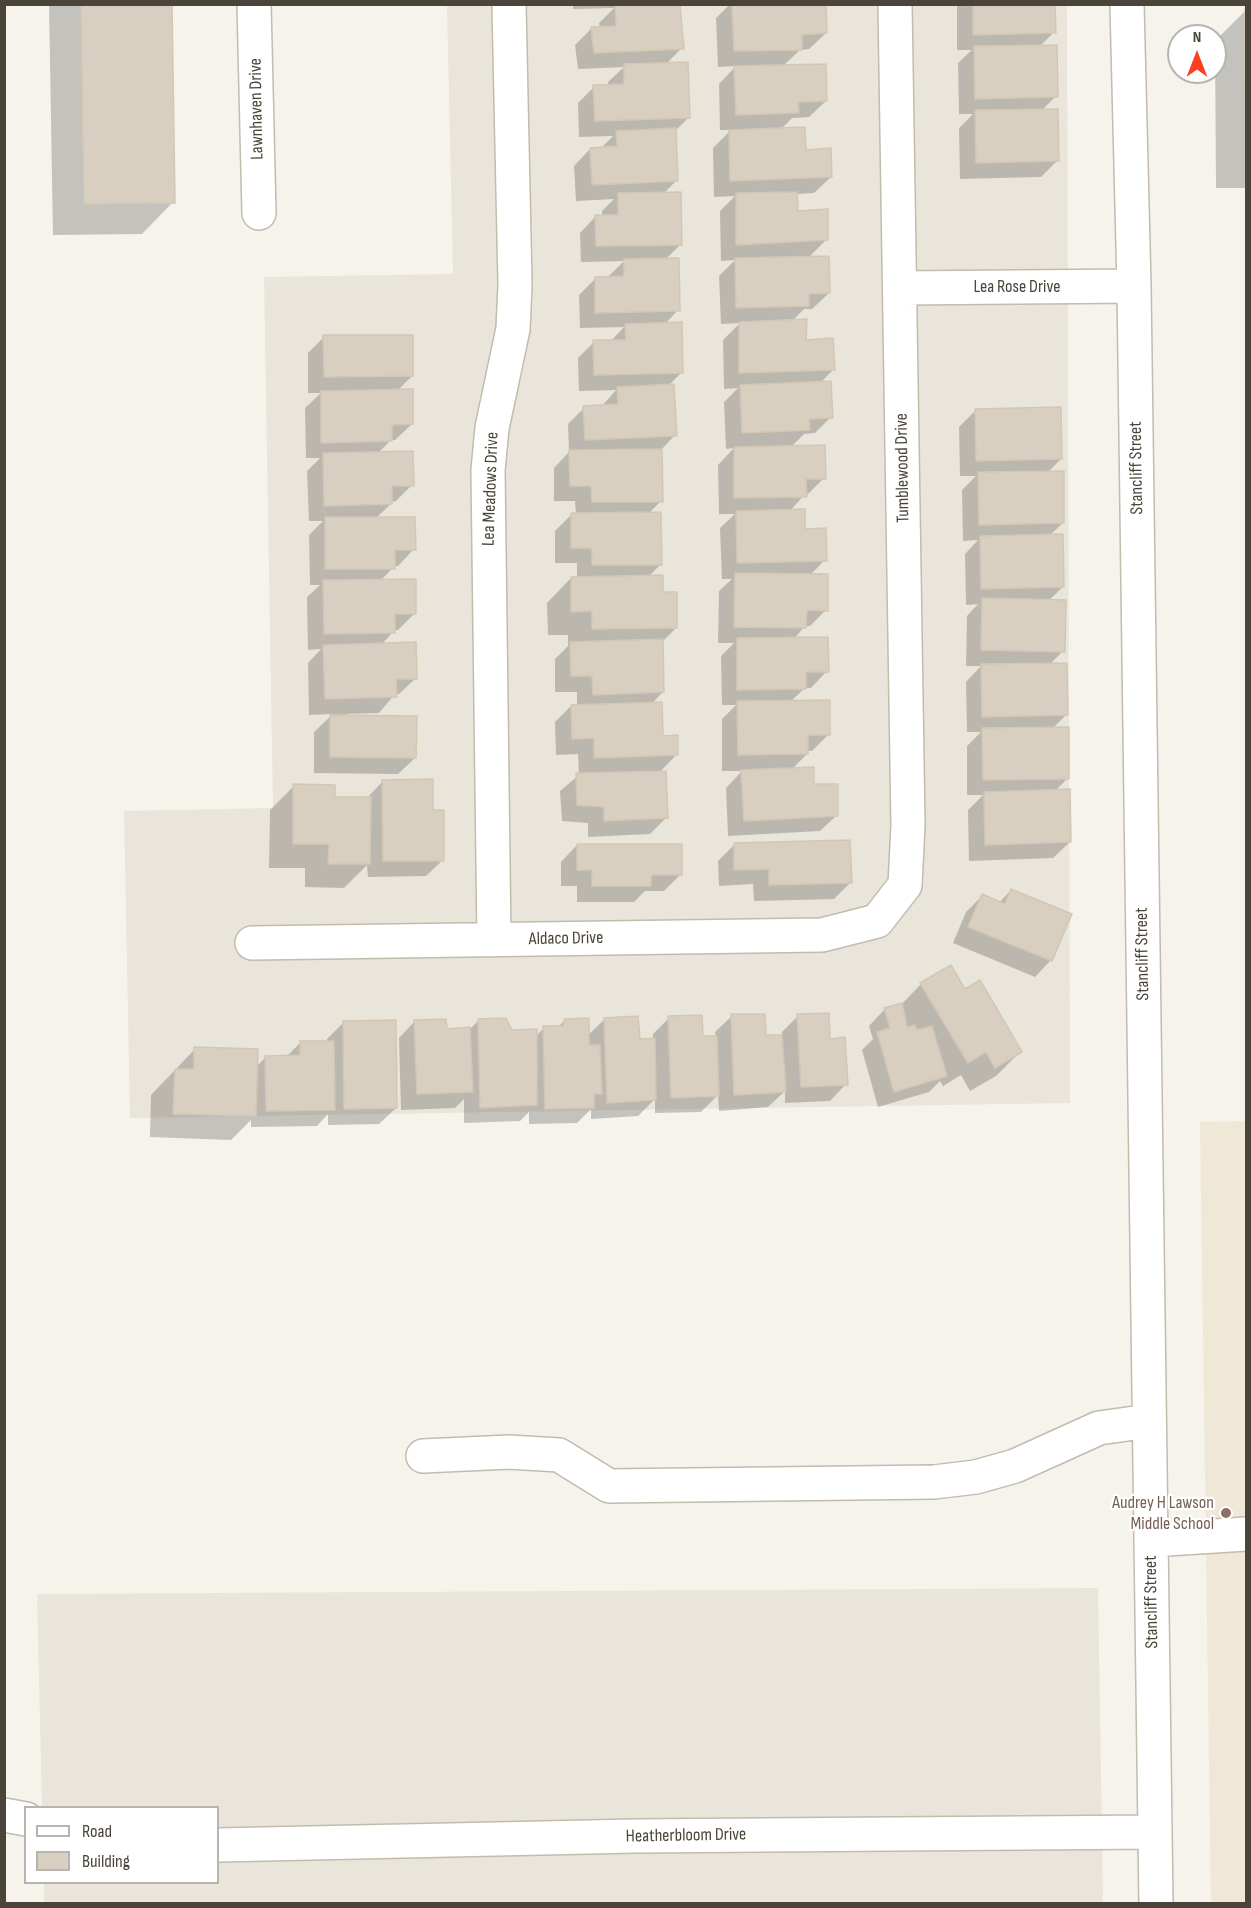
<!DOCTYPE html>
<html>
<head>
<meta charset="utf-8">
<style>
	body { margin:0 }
	#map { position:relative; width:1251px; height:1908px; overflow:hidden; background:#f6f3ec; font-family:"Sofia Sans Condensed",sans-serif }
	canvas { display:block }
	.frame { position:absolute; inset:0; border:6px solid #4b4439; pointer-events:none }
	.legend { position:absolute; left:24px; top:1806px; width:195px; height:78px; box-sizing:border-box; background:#fff; border:2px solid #b7b4b0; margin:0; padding:8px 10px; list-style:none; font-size:18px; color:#4b4439 }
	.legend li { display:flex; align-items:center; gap:12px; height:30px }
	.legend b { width:30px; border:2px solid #b7b4b0 }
	.north { position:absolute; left:1167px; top:24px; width:60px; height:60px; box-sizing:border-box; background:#fff; border:2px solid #b7b4b0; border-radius:50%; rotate:0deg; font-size:16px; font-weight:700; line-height:24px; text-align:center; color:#4b4439 }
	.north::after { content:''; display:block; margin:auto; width:21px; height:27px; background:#fc3f1d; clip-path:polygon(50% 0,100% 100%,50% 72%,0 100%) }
</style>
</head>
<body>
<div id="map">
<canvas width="1251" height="1908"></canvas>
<div class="frame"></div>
<ul class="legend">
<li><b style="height:8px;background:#fff"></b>Road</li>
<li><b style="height:16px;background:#d8cfc1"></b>Building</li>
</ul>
<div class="north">N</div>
</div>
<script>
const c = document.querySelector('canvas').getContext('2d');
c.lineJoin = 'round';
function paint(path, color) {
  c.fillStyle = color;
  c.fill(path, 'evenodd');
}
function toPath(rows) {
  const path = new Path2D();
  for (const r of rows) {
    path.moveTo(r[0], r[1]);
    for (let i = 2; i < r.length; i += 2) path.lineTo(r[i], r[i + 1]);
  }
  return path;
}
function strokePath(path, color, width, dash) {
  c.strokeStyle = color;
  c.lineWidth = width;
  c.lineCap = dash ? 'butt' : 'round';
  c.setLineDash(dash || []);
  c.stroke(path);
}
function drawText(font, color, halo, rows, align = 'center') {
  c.font = font + ' "Sofia Sans Condensed",sans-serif';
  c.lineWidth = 4.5;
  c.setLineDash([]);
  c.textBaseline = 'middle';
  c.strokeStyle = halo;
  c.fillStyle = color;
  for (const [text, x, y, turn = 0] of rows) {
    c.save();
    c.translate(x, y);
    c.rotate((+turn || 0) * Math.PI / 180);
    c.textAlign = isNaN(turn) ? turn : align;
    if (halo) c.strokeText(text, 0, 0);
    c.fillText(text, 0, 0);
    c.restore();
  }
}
paint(toPath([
	[447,5,1067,5,1070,1103,130,1118,124,811,273,808,264,277,453,274],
	[1098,1588,1103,1903,44,1903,44,1883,218,1882,218,1808,42,1807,37,1594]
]), '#eae5da');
paint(toPath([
	[1246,1121,1246,1903,1211,1903,1200,1122]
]), '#efe8d6');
paint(toPath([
	[49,4,170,4,173,202,142,234,53,235],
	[573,4,689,4,679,5,682,48,666,64,689,117,674,132,677,180,663,194,681,244,665,260,678,310,665,324,682,372,668,386,675,435,661,450,661,501,648,514,661,564,648,577,662,594,676,628,661,643,663,692,651,704,662,737,677,754,659,773,667,817,650,834,588,837,588,823,562,821,560,791,579,775,578,754,556,755,555,722,571,706,577,706,577,692,555,692,555,659,568,646,568,635,548,635,547,603,571,578,577,578,577,563,555,563,555,531,571,515,576,515,575,501,554,501,554,468,569,452,568,424,584,408,602,406,616,390,579,391,578,358,594,342,610,342,624,327,580,328,579,295,596,278,608,277,624,261,581,262,580,233,596,216,602,216,602,211,614,199,576,201,574,166,590,149,600,149,613,136,579,137,578,103,594,87,608,86,608,82,624,67,578,69,575,45,591,29,600,28,599,23,614,8,573,9],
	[730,4,825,4,826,33,809,49,800,50,783,66,826,101,809,117,792,118,780,130,831,177,814,193,796,194,797,213,826,240,808,258,829,293,812,309,804,309,792,321,805,341,833,370,820,383,831,417,815,433,804,434,791,447,824,478,808,494,805,494,790,511,825,560,810,575,826,610,810,626,805,626,794,639,827,671,811,688,805,688,790,702,829,734,812,751,807,751,807,754,792,769,813,785,837,815,820,831,728,836,726,788,742,771,722,771,722,719,736,705,722,705,721,656,734,643,718,643,719,591,732,579,722,579,720,528,735,514,719,514,718,465,734,448,726,449,724,402,738,388,724,389,723,340,740,323,721,324,719,276,735,260,721,261,720,211,735,196,714,197,713,148,731,130,720,130,719,84,736,66,718,67,716,18],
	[957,4,1054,4,1054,32,1040,46,1056,96,1042,110,1057,161,1041,177,960,179,959,128,973,114,959,114,958,63,972,50,957,50],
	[1245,11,1246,188,1216,188,1215,41],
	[324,337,412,376,397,391,412,424,395,440,391,440,378,453,412,485,396,501,391,502,391,504,376,518,414,549,398,566,393,566,393,568,381,580,415,613,398,630,393,630,393,632,381,645,416,678,399,694,395,694,379,713,346,714,346,716,415,758,398,774,314,773,314,732,333,714,309,715,308,663,321,649,308,650,307,597,320,585,310,585,309,535,323,521,309,521,307,471,320,458,306,458,305,408,321,393,308,393,308,353],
	[976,410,1061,459,1047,473,1063,523,1049,536,1063,587,1048,601,1063,651,1050,664,1066,715,1052,729,1068,778,1055,791,1070,842,1053,858,969,861,968,810,983,795,967,795,967,746,981,732,967,732,966,682,981,666,966,666,967,616,978,604,966,605,965,554,978,540,963,541,962,490,976,476,960,476,959,427],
	[383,781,432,812,443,860,426,876,368,877,367,865,344,888,305,887,305,868,269,868,270,810,294,786,333,798,367,798],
	[735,844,850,883,834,899,754,901,753,884,719,886,718,861],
	[577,845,681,874,664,891,645,891,634,902,577,902,577,886,561,886,561,862],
	[1011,890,1051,960,1035,977,953,943,966,912,982,896,999,903],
	[921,984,965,991,1020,1052,996,1076,970,1091,961,1075,943,1086,940,1081,929,1092,878,1107,862,1050,873,1039,869,1026,885,1009,901,1005],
	[732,1016,765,1037,782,1036,782,1032,798,1016,829,1040,846,1084,830,1101,785,1103,785,1091,768,1107,719,1111,718,1095,701,1112,655,1113,655,1099,638,1116,591,1119,591,1109,577,1123,529,1124,529,1112,520,1121,464,1123,464,1099,455,1108,401,1110,399,1038,415,1021,445,1030,470,1029,478,1021,511,1031,536,1036,544,1028,557,1028,565,1020,587,1036,605,1019,638,1041,653,1040,653,1034,669,1018,701,1038,716,1037,715,1032],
	[343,1023,396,1108,379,1124,328,1125,328,1114,317,1126,251,1127,251,1120,231,1140,150,1137,151,1095,195,1049,256,1067,266,1057,286,1057,300,1043,327,1042,327,1039]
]), '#0003');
const building = toPath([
	[81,4,172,4,175,203,84,204,81,4],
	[680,4,684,49,594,53,591,27,616,26,615,5,680,4],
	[732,4,826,4,827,33,802,35,802,50,734,51,732,4],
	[973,4,1055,4,1056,33,973,35,973,4],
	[1245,9,1246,9,1246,157,1245,9],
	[1057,45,1058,97,975,99,974,46,1057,45],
	[688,62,690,118,595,121,593,85,624,84,624,64,688,62],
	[826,64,827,101,798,102,799,113,736,115,734,66,826,64],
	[1058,109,1059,161,976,163,975,110,1058,109],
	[805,127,806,150,831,148,832,177,730,181,729,130,805,127],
	[676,128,678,181,592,185,590,148,617,146,616,131,676,128],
	[681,192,682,245,596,246,595,215,618,215,618,193,681,192],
	[797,192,798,211,828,209,828,240,736,245,736,193,797,192],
	[829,256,830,293,809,294,809,306,736,308,735,258,829,256],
	[679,258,680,311,595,313,595,277,624,276,624,259,679,258],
	[807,319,806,340,833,338,835,370,739,373,739,322,807,319],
	[682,322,683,373,594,375,593,340,626,340,625,324,682,322],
	[323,335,413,335,413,376,324,377,323,335],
	[831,381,833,418,809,419,810,430,742,433,740,385,831,381],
	[674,384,677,436,585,440,583,406,618,404,617,387,674,384],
	[413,389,413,424,392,425,392,441,321,443,321,391,413,389],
	[1061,407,1062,459,976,461,975,409,1061,407],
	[825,445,826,479,806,479,807,497,734,498,734,447,825,445],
	[662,449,663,502,592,502,591,486,570,486,569,450,662,449],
	[413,451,414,486,392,486,392,504,324,506,323,453,413,451],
	[1064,471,1064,523,979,525,978,472,1064,471],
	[805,509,805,529,826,528,827,561,737,563,736,511,805,509],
	[661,512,662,565,592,565,592,548,571,548,571,513,661,512],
	[325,517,415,517,416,550,395,550,395,569,325,569,325,517],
	[1063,534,1064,587,981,589,980,536,1063,534],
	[735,573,828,574,828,611,807,610,806,628,734,627,735,573],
	[663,575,663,592,677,592,677,628,592,629,592,611,571,612,571,577,663,575],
	[416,579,416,614,395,614,395,633,324,634,323,580,416,579],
	[982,598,1066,600,1065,652,981,650,982,598],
	[828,637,829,672,806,672,806,689,737,690,737,638,828,637],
	[663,639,664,692,593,695,592,676,571,676,570,642,663,639],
	[416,642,417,679,396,679,397,697,325,699,323,645,416,642],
	[1067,663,1068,715,982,717,981,664,1067,663],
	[830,700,830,735,808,735,808,754,738,755,737,701,830,700],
	[662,702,663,736,678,735,678,755,594,758,594,738,572,739,571,705,662,702],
	[330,715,417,716,416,758,330,757,330,715],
	[1069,727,1069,779,983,780,982,728,1069,727],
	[814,767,814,784,838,784,838,816,744,821,741,770,814,767],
	[666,771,668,818,604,821,604,807,577,805,576,773,666,771],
	[433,779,433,810,444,810,444,861,383,861,382,780,433,779],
	[293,784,335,785,335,797,371,797,370,864,328,864,329,844,293,844,293,784],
	[1070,789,1071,842,985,845,984,792,1070,789],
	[850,840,852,883,769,885,769,869,734,870,734,843,850,840],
	[577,844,682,844,682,875,651,875,651,886,592,886,592,870,577,870,577,844],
	[1011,889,1072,914,1052,961,968,927,982,894,1005,904,1011,889],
	[951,965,965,989,980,980,1022,1052,995,1068,986,1052,968,1063,920,983,951,965],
	[902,1003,907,1027,915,1025,917,1030,932,1026,947,1076,894,1092,877,1032,890,1028,884,1008,902,1003],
	[829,1013,830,1039,845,1037,848,1085,801,1087,797,1014,829,1013],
	[731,1014,765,1014,766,1035,782,1035,786,1092,734,1095,731,1014],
	[702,1015,703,1036,717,1036,719,1096,671,1098,668,1016,702,1015],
	[638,1016,640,1039,655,1038,656,1100,607,1103,604,1018,638,1016],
	[506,1018,512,1030,537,1029,537,1105,480,1108,478,1019,506,1018],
	[589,1018,589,1045,600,1045,602,1094,594,1094,594,1108,545,1109,543,1026,564,1026,564,1019,589,1018],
	[446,1019,447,1029,470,1027,473,1092,417,1094,414,1020,446,1019],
	[396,1020,397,1108,344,1109,343,1021,396,1020],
	[300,1041,334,1041,335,1110,266,1111,265,1056,300,1055,300,1041],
	[194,1047,258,1049,256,1116,173,1114,175,1069,194,1069,194,1047]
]);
paint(building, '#d8cfc1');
strokePath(building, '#d3c7b4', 1.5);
const minor = toPath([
	[254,4,259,213],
	[1127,4,1134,286,1156,1904],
	[900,288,1134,286],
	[494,940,488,470,492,428,513,329,515,285,509,4],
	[252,943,822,935,877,921,905,885,908,825,895,4],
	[423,1456,509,1452,559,1455,609,1486,934,1482,976,1477,1015,1466,1099,1428,1149,1421],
	[1151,1540,1246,1534],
	[4,1815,26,1819],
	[218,1845,635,1836,1154,1832]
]);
strokePath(minor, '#c2bbae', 36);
strokePath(minor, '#fff', 33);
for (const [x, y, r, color] of [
	[1226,1513,6,"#8d6e63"]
]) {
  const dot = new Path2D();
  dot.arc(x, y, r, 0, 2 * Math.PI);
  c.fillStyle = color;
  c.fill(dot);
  strokePath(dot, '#fff', 2);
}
drawText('18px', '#4b4439', '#fff', [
	["Lawnhaven Drive",257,109,-91],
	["Lea Rose Drive",1017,287],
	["Tumblewood Drive",903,468,-91],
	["Stancliff Street",1137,468,-91],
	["Lea Meadows Drive",491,489,-88],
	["Aldaco Drive",566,939,-1],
	["Stancliff Street",1143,954,-91],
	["Stancliff Street",1152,1602,-91],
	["Heatherbloom Drive",686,1836,-1]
]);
drawText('18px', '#785e54', '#fff', [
	["Audrey H Lawson",1214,1503],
	["Middle School",1214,1524]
], 'right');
</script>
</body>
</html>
